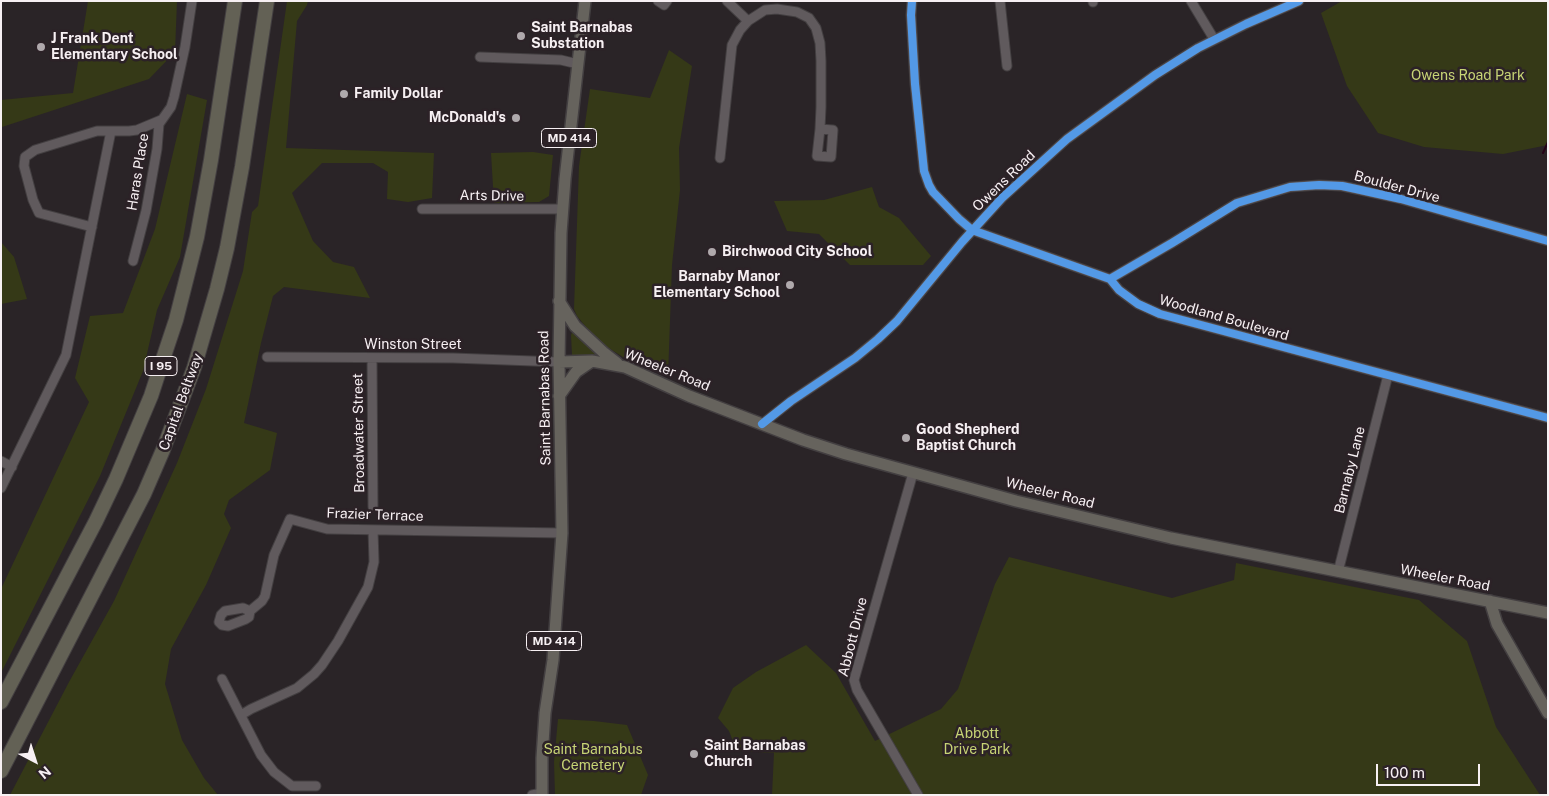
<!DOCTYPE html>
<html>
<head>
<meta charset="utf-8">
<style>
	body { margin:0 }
	#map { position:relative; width:1549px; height:796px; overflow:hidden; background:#2a2427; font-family:"Public Sans",sans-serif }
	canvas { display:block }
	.frame { position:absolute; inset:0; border:2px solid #f7f0f3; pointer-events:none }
	.north { position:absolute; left:10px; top:736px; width:50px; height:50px; -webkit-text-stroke:4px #2c2227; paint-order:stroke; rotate:140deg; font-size:14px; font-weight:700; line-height:20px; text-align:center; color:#f7f0f3 }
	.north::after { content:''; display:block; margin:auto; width:18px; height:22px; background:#f7f0f3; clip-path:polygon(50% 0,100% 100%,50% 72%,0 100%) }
	.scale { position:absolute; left:1376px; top:764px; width:104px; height:22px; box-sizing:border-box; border:2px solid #f7f0f3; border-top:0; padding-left:6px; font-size:15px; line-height:18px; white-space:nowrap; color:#f7f0f3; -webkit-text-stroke:4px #2c2227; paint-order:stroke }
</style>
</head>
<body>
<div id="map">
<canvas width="1549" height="796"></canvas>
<div class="frame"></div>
<div class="north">N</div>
<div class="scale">100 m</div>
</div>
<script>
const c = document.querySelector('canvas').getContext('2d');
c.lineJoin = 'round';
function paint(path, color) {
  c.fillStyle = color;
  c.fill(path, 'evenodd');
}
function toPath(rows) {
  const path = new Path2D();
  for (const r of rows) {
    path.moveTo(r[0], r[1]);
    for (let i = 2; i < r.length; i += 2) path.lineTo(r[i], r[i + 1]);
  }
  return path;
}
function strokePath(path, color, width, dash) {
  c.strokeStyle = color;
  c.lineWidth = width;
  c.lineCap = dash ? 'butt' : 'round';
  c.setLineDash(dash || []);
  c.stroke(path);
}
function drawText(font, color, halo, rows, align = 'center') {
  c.font = font + ' "Public Sans",sans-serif';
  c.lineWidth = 5;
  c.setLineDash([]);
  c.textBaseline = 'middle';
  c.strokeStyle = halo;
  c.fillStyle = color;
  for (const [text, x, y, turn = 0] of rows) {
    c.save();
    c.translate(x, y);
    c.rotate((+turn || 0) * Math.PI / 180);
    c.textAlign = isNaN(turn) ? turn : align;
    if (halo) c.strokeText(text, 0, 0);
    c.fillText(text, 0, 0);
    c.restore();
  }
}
paint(toPath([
	[88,1,177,1,175,52,149,79,2,127,1,130,1,100,73,93],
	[287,1,308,1,307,5,297,21,286,148,434,153,432,198,408,202,387,199,388,172,373,163,322,163,292,193,313,241,333,262,354,267,370,298,284,287,273,296,261,343,244,423,277,433,270,470,229,500,224,514,231,528,206,585,171,649,165,684,182,740,204,778,218,795,10,795,69,682,114,601,177,463,206,389,243,271,252,212,258,206],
	[1342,1,1548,1,1548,145,1503,154,1424,147,1378,133,1347,86,1321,13],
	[669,50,692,66,679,148,680,190,672,265,668,377,623,357,607,347,595,338,577,316,574,309,579,166,590,89,650,98],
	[187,94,207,100,180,257,157,310,143,371,100,476,1,673,1,589,89,402,75,378,90,316,123,313,155,229],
	[533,152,553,155,549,196,539,202,494,203,491,153],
	[872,187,879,207,899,218,931,256,923,265,850,265,819,234,787,231,774,201,824,200],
	[1,242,14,257,27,299,1,304],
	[573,330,602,357,572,355,571,335],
	[1009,557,1172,598,1234,580,1236,563,1419,600,1467,641,1496,727,1540,795,772,795,774,753,739,751,734,744,729,731,718,718,733,688,756,672,806,645,836,673,875,741,941,709,958,689,995,584],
	[558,719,594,721,627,725,648,775,641,795,555,795,554,762]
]), '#353917');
strokePath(toPath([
	[1543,153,1548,142]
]), '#250418', 2);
const minor = toPath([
	[658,1,664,5,667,1],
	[727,1,748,21],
	[912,1,911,15,915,84,924,171,929,185,933,192,959,219,972,230,1110,279,1119,290,1138,304,1160,314,1548,418],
	[1000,1,1007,66],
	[1093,1,1093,2],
	[1191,1,1214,39],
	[480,57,561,60,578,64],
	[720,158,732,45,740,30,748,21,765,10,777,9,797,12,809,18,816,28,820,43,821,61,821,107,820,129,817,156,831,157,833,130,820,129],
	[422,209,562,209],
	[92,227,39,213,33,200,24,166,25,157,35,150,97,131,129,131,137,130,161,120],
	[133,261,146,211,157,149,159,124,171,107,174,97,185,47,192,1],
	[1110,279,1172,243,1237,203,1290,187,1319,185,1342,186,1356,189,1401,199,1548,241],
	[267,357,453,358,559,362],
	[372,358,373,507],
	[762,424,791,401,855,358,878,339,897,321,962,242,1002,198,1067,139,1155,75,1198,48,1246,24,1299,1],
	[1,461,12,467],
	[913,473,854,680,857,690,918,795],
	[1,488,66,355,111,131],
	[1338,572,1388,375],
	[243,608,250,611,249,617,246,619,228,626,222,625,219,622,221,615,225,611,243,608],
	[250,611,262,601,265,596,274,555,290,519,327,529,562,533],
	[222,679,261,755,274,772,292,786,316,786],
	[241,715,251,709,297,688,314,674,322,665,338,641,368,587,374,562,373,530],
	[532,795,542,793]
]);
const major = toPath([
	[559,301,575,326,603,352,617,363],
	[559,362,592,361,625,367,689,396,803,440,846,454,1016,501,1171,538,1548,613],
	[559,396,576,372,592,361],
	[1490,601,1497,624,1548,713],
	[542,795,542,758,545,713,553,660,562,533,559,362,561,233,565,179,585,1]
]);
const highway = toPath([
	[1,702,96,521,116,479,151,396,165,353,176,320,197,237,211,160,235,1],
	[1,771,144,494,163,450,194,368,217,289,227,248,242,167,267,1]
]);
strokePath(minor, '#433f41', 11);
strokePath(major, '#433f41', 14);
strokePath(highway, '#433f41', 16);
strokePath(minor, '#605a5d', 9);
strokePath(major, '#66635d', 11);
strokePath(highway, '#636155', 14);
strokePath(toPath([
	[912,1,911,15,915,84,924,171,929,185,933,192,959,219,972,230,1110,279,1119,290,1138,304,1160,314,1548,418],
	[1110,279,1172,243,1237,203,1290,187,1319,185,1342,186,1356,189,1401,199,1548,241],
	[762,424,791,401,855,358,878,339,897,321,962,242,1002,198,1067,139,1155,75,1198,48,1246,24,1299,1]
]), '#5399e6', 8);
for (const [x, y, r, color] of [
	[521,36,5,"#afa9ac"],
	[41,47,5,"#afa9ac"],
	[344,94,5,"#afa9ac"],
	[516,118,5,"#afa9ac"],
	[712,252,5,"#afa9ac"],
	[790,285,5,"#afa9ac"],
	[906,438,5,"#afa9ac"],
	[694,754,5,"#afa9ac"]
]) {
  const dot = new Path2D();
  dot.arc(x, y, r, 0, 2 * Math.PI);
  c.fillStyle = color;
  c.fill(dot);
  strokePath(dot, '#2c2227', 2);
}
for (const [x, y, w] of [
	[569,138,55],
	[161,366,32],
	[554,641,55]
]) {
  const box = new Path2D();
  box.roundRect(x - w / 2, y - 9.5, w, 19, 4);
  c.fillStyle = '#2c2227';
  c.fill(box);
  strokePath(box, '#f7f0f3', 1);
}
drawText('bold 12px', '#f7f0f3', null, [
	["MD 414",569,138],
	["I 95",161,366],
	["MD 414",554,641]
]);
drawText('bold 14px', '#f7f0f3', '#2c2227', [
	["Saint Barnabas",531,28],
	["Substation",531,44],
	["J Frank Dent",51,39],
	["Elementary School",51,55],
	["Family Dollar",354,94],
	["McDonald's",506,118,"right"],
	["Birchwood City School",722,252],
	["Barnaby Manor",780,277,"right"],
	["Elementary School",780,293,"right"],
	["Good Shepherd",916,430],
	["Baptist Church",916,446],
	["Saint Barnabas",704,746],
	["Church",704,762]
], 'left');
drawText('14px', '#c7d475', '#2c2227', [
	["Owens Road Park",1468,76],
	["Abbott",977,734],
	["Drive Park",977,750],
	["Saint Barnabus",593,750],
	["Cemetery",593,766]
]);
drawText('14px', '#f7f0f3', '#2c2227', [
	["Haras Place",138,172,-81],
	["Owens Road",1004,181,-44],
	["Boulder Drive",1397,187,15],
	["Arts Drive",492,196,1],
	["Woodland Boulevard",1224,318,16],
	["Winston Street",413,345],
	["Wheeler Road",667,370,22],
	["Saint Barnabas Road",545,398,-91],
	["Capital Beltway",181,402,-70],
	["Broadwater Street",359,433,-91],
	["Barnaby Lane",1350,470,-76],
	["Wheeler Road",1050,493,14],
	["Frazier Terrace",375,515,2],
	["Wheeler Road",1445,578,11],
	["Abbott Drive",853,637,-76]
]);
</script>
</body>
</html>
